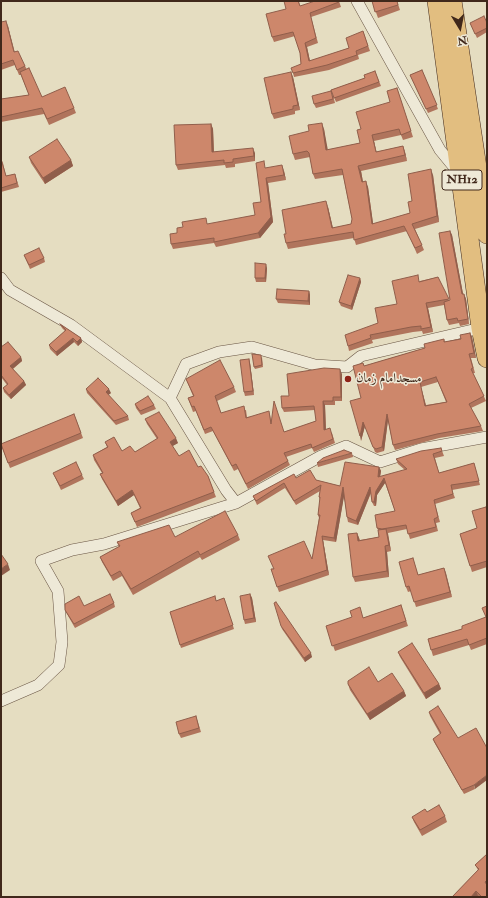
<!DOCTYPE html>
<html>
<head>
<meta charset="utf-8">
<style>
	body { margin:0 }
	#map { position:relative; width:488px; height:898px; overflow:hidden; background:#e5ddc1; font-family:"IM FELL Double Pica",serif }
	canvas { display:block }
	.frame { position:absolute; inset:0; border:2px solid #40281b; pointer-events:none }
	.north { position:absolute; left:440px; top:8px; width:40px; height:40px; -webkit-text-stroke:3px #eee9d7; paint-order:stroke; rotate:170deg; font-size:11px; font-weight:700; line-height:16px; text-align:center; color:#40281b }
	.north::after { content:''; display:block; margin:auto; width:14px; height:18px; background:#40281b; clip-path:polygon(50% 0,100% 100%,50% 72%,0 100%) }
</style>
</head>
<body>
<div id="map">
<canvas width="488" height="898"></canvas>
<div class="frame"></div>
<div class="north">N</div>
</div>
<script>
const c = document.querySelector('canvas').getContext('2d');
c.lineJoin = 'round';
function toPath(rows) {
  const path = new Path2D();
  for (const r of rows) {
    path.moveTo(r[0], r[1]);
    for (let i = 2; i < r.length; i += 2) path.lineTo(r[i], r[i + 1]);
  }
  return path;
}
function strokePath(path, color, width, dash) {
  c.strokeStyle = color;
  c.lineWidth = width;
  c.lineCap = dash ? 'butt' : 'round';
  c.setLineDash(dash || []);
  c.stroke(path);
}
function paint(path, color) {
  c.fillStyle = color;
  c.fill(path, 'evenodd');
}
function drawText(font, color, halo, rows, align = 'center') {
  c.font = font + ' "IM FELL Double Pica",Amiri,serif';
  c.lineWidth = 3;
  c.setLineDash([]);
  c.textBaseline = 'middle';
  c.strokeStyle = halo;
  c.fillStyle = color;
  for (const [text, x, y, turn = 0] of rows) {
    c.save();
    c.translate(x, y);
    c.rotate((+turn || 0) * Math.PI / 180);
    c.textAlign = isNaN(turn) ? turn : align;
    if (halo) c.strokeText(text, 0, 0);
    c.fillText(text, 0, 0);
    c.restore();
  }
}
const minor = toPath([
	[357,1,440,150,458,172],
	[1,278,10,290,71,325,170,398,226,490,236,503],
	[170,398,186,364,219,352,252,347,315,365,347,367,361,356,481,328],
	[1,701,38,685,59,665,62,642,58,591,41,561,72,550,104,544,236,503,321,456,346,446,380,462,421,449,487,437]
]);
const trunk = toPath([
	[437,1,481,328,487,358],
	[452,1,487,234]
]);
strokePath(minor, '#695544', 12);
strokePath(trunk, '#40281b', 20);
strokePath(minor, '#eee9d7', 11);
strokePath(trunk, '#e2be80', 19);
paint(toPath([
	[299,1,300,6,339,1,341,7,311,17,318,43,307,47,310,61,349,48,363,31,370,51,358,55,359,59,329,70,294,77,293,73,301,64,300,53,295,36,274,42,272,37,286,9],
	[372,1,397,1,400,10,378,18],
	[1,22,8,26,14,52,25,66,42,97,74,108,76,113,49,125,44,114,1,122,1,99,29,95,21,75,19,75,15,65,1,70],
	[470,23,487,23,487,32,477,38],
	[422,70,438,109,428,113,410,75],
	[375,71,381,86,336,102,331,90,365,78],
	[293,77,300,110,295,111,295,114,274,119,272,114],
	[397,88,413,137,403,140,401,135,374,141,376,152,403,146,405,152,407,161,361,171,363,182,368,187,373,224,410,213,412,201,433,175,439,222,415,229,424,250,417,254,407,231,356,245,354,238,288,249,286,243,286,234,328,207,333,228,351,224,352,219,343,175,315,179,313,174,310,157,295,160,293,154,309,131,324,129,327,150,360,143,361,129,390,102],
	[333,95,335,103,316,108,314,104],
	[211,124,213,129,214,152,255,153,255,161,235,164,235,167,226,168,225,165,178,170,176,165],
	[29,157,71,160,73,166,45,184,31,163],
	[1,159,3,163,6,176,15,174,19,187,1,192],
	[266,168,284,171,286,180,268,183,273,222,260,238,216,247,214,243,173,249,171,244,177,233,255,215,261,202],
	[450,231,452,235,463,294,464,294,466,299,469,324,460,326,459,323,449,325,447,320,444,305,428,308,433,332,423,334,422,331,413,332,372,340,373,343,349,351,348,346,378,323,420,281,438,277,449,301,450,300],
	[24,255,44,258,45,262,30,269],
	[267,268,266,282,256,282,255,278],
	[360,278,361,282,352,310,341,306,339,302],
	[309,291,310,295,310,305,278,303,276,299],
	[60,324,81,338,82,342,78,346,74,342,57,356,50,349,49,345,65,331,62,328],
	[470,333,472,337,476,358,471,358,475,373,473,373,486,401,471,408,481,426,483,431,439,438,395,450,393,445,388,421,384,451,377,453,375,452,365,426,361,441,364,366,425,348,444,339,445,342,461,339],
	[438,382,446,402,426,405,421,387],
	[1,347,21,357,22,361,13,369,24,381,26,385,11,399,4,392,3,388,7,385,1,377],
	[262,357,263,367,255,369,254,367],
	[249,359,250,363,254,395,245,396,244,392],
	[342,374,342,401,335,401,335,405,325,405,326,430,332,433,335,443,314,452,312,448,286,457,290,465,248,489,238,469,234,471,213,431,205,434,196,411,193,412,188,398,193,396,186,379,234,387,236,392,217,401,221,413,246,410,247,417,270,415,271,420,284,432,316,421,315,410,284,412,282,408,289,396],
	[86,389,111,393,108,395,128,416,129,420,116,425,87,393],
	[135,404,154,405,156,409,141,415,136,408],
	[74,414,83,438,10,468,1,445],
	[145,419,178,443,172,446,179,456,198,467,208,476,216,497,137,527,131,513,140,508,134,495,118,506,102,479,100,474,102,473,94,460,93,455,107,447,105,442,122,451,135,452,157,439,147,424],
	[441,448,444,456,435,458,439,473,474,463,480,485,452,490,455,498,435,504,440,522,436,523,438,531,410,539,407,529,388,533,391,551,387,552,389,577,355,582,353,577,357,533,360,540,379,537,378,530,377,528,395,511,385,483,377,495,376,506,374,506,372,502,371,493,358,525,348,522,347,517,344,495,336,542,323,540,329,575,279,592,271,569,312,559,319,518,318,515,320,500,319,497,320,491,296,505,285,488,257,505,253,496,296,478,316,480,340,486,379,467,381,471,380,477,405,470,398,464,396,459],
	[352,453,353,457,318,467,317,463],
	[53,473,82,475,84,479,61,490],
	[487,510,487,567,472,572,460,534,477,528],
	[238,535,240,540,202,560,200,557,133,595,122,576,113,581,102,562,100,557,119,547,117,542,175,537],
	[413,558,418,575,444,568,452,597,416,607,411,591,408,592,406,587],
	[250,594,252,598,256,622,245,624,244,620],
	[224,598,234,629,181,648,170,612,216,601],
	[114,603,115,607,75,628,67,614,65,610,84,606],
	[401,605,408,626,335,651,326,626,363,618],
	[487,606,487,644,471,650,469,645,433,656,428,639,462,629,486,617],
	[281,626,312,657,305,662,282,629],
	[398,652,439,684,441,689,426,699,400,657],
	[378,682,404,691,406,696,370,720,350,690,348,684],
	[429,712,458,738,475,789,464,794,434,742,433,739,440,734,430,716],
	[196,716,201,732,181,738,179,734],
	[427,812,445,816,447,822,422,836,414,822,412,817],
	[487,854,487,897,479,897,478,896,477,897,452,897,478,870,475,865]
]), '#b0745c');
paint(toPath([
	[6,21,8,26,16,57,14,52],
	[305,43,307,47,311,66,309,61],
	[291,72,293,77,300,110,298,105],
	[322,123,324,129,329,156,326,150],
	[211,124,213,129,214,157,212,152],
	[372,135,374,141,378,158,376,152],
	[403,146,405,152,407,161,405,155],
	[253,148,255,153,255,161,254,156],
	[71,160,73,166,45,184,43,178],
	[282,165,284,171,286,180,284,175],
	[358,166,361,171,364,188,362,182],
	[431,169,433,175,439,222,437,216],
	[266,178,268,183,273,222,260,238,258,233],
	[366,181,368,187,374,230,372,224],
	[326,201,328,207,334,233,332,228],
	[450,231,452,235,464,299,462,294],
	[266,264,267,268,266,282,265,278],
	[360,278,361,282,352,310,351,306],
	[309,291,310,295,310,305,308,301],
	[464,294,466,299,469,324,468,319],
	[426,303,428,308,433,332,431,327],
	[470,333,472,337,476,358,474,353],
	[73,338,74,342,57,356,56,352],
	[81,338,82,342,78,346,77,342],
	[21,357,22,361,11,370,10,366],
	[249,359,250,363,254,395,253,391],
	[340,369,342,374,342,401,341,397],
	[24,381,26,385,11,399,9,395],
	[420,382,421,387,427,410,425,406],
	[109,389,111,393,107,396,106,392],
	[323,401,325,405,326,434,324,430],
	[387,414,388,419,384,451,382,447],
	[363,422,365,426,361,441,360,436],
	[176,438,178,443,171,447,170,442],
	[379,467,381,471,379,482,378,477],
	[384,478,385,483,377,495,376,506,374,502,376,491],
	[343,487,345,491,336,542,334,538],
	[370,487,371,492,358,525,356,521],
	[132,490,134,495,118,506,116,501],
	[386,529,388,535,391,551,389,545],
	[357,533,359,538,360,546,358,541],
	[322,536,323,540,329,575,327,570],
	[385,546,387,552,389,577,387,571],
	[8,564,10,570,1,576,1,569],
	[444,568,446,573,452,597,450,592],
	[250,594,252,598,256,622,254,618],
	[311,653,312,657,305,662,304,658],
	[439,684,441,689,426,699,424,693],
	[404,691,406,696,370,720,367,714],
	[487,775,487,780,475,789,474,785],
	[476,891,478,896,477,897,471,897]
]), '#905e4b');
const building = toPath([
	[284,1,298,1,300,6,315,1,339,1,339,2,310,13,316,38,305,43,309,61,349,48,346,38,363,31,368,46,356,51,357,55,327,65,293,73,291,68,301,64,300,53,293,32,272,37,266,14,286,9,284,1],
	[372,1,397,1,398,5,375,12,372,1],
	[484,16,487,23,487,28,475,34,470,23,484,16],
	[6,21,14,52,18,51,25,66,17,70,13,60,1,64,1,22,6,21],
	[29,68,42,97,65,87,74,108,47,119,42,108,1,117,1,99,29,95,20,72,29,68],
	[422,70,437,105,426,109,410,75,422,70],
	[375,71,379,82,334,98,331,90,365,78,364,75,375,71],
	[291,72,298,105,293,106,293,109,272,114,264,78,291,72],
	[397,88,411,131,401,135,399,129,372,135,376,152,403,146,405,155,358,166,362,182,366,181,372,224,410,213,408,202,412,201,408,174,431,169,437,216,412,224,422,245,415,248,404,226,354,240,353,232,286,243,284,234,286,234,282,210,326,201,332,228,351,224,352,219,342,169,313,174,309,153,307,151,293,154,289,136,309,131,308,125,322,123,326,150,360,143,357,130,361,129,356,112,390,102,387,91,397,88],
	[331,91,333,99,314,104,312,96,331,91],
	[211,124,212,152,253,148,254,156,233,159,233,162,224,163,224,160,176,165,174,125,211,124],
	[57,139,71,160,43,178,29,157,57,139],
	[1,159,6,176,15,174,17,183,1,188,1,159],
	[264,161,265,168,282,165,284,175,266,178,271,217,258,233,214,242,214,238,171,244,170,234,177,233,177,228,183,227,182,222,206,218,207,224,255,215,253,203,261,202,256,163,264,161],
	[450,231,462,294,464,294,468,319,458,321,457,318,447,320,444,302,450,300,439,233,450,231],
	[39,248,44,258,29,265,24,255,39,248],
	[255,263,266,264,265,278,255,278,255,263],
	[348,275,360,278,351,306,339,302,348,275],
	[418,275,419,282,438,277,449,299,426,303,431,327,421,329,421,326,411,327,370,335,371,338,348,346,345,335,378,323,375,308,397,304,392,281,418,275],
	[277,289,309,291,308,301,276,299,277,289],
	[60,324,81,338,77,342,73,338,56,352,49,345,66,330,60,324],
	[470,333,474,353,469,354,473,368,471,369,484,396,469,404,481,426,437,434,393,445,387,414,382,447,376,449,373,447,363,422,360,436,350,401,361,398,353,366,363,363,364,366,425,348,424,344,444,339,444,342,461,339,460,335,470,333],
	[436,377,447,402,425,406,420,382,436,377],
	[8,342,21,357,10,366,24,381,9,395,3,388,8,384,1,375,1,364,2,364,1,363,1,347,8,342],
	[252,354,261,355,262,365,254,367,252,354],
	[249,359,253,391,244,392,240,360,249,359],
	[220,360,234,387,215,396,221,413,244,406,246,418,269,411,271,424,274,401,284,432,316,421,314,406,282,408,281,396,289,396,287,374,324,368,340,369,341,397,333,397,333,401,323,401,324,430,330,428,333,439,312,448,311,444,284,453,288,461,246,484,236,464,232,466,211,427,204,430,194,406,192,407,188,398,194,396,186,379,220,360],
	[98,378,109,389,106,392,128,416,114,421,86,389,98,378],
	[148,396,154,405,140,411,135,404,148,396],
	[159,412,176,438,170,442,179,456,189,450,198,467,201,466,208,476,214,492,135,522,131,513,141,508,132,490,116,501,100,474,103,473,93,455,108,447,105,442,114,437,122,451,130,446,135,452,158,438,145,419,159,412],
	[74,414,81,433,8,463,1,444,74,414],
	[441,448,442,451,433,454,439,473,474,463,479,481,451,485,453,494,434,500,438,517,434,519,436,527,408,534,406,525,382,529,377,528,375,515,395,511,384,478,376,491,374,502,372,502,370,487,356,521,347,517,343,487,334,538,322,536,327,570,277,587,271,569,274,569,268,556,304,541,312,559,320,515,318,515,320,497,319,497,321,485,294,501,284,483,256,501,253,496,294,474,296,478,310,470,316,480,340,486,345,462,379,467,378,477,407,469,396,459,421,451,441,448],
	[344,450,352,453,317,463,323,458,344,450],
	[76,462,82,475,60,486,53,473,76,462],
	[486,507,487,511,487,561,470,566,460,534,477,528,472,511,486,507],
	[225,511,238,535,200,555,198,551,131,589,120,571,111,576,100,557,120,546,117,542,169,525,175,537,225,511],
	[386,529,389,545,385,546,387,571,353,577,348,534,357,533,358,541,379,537,378,530,386,529],
	[1,554,8,564,1,569,1,554],
	[413,558,418,575,444,568,450,592,414,602,409,586,406,587,399,562,413,558],
	[110,594,114,603,74,624,65,610,65,604,79,596,84,606,110,594],
	[250,594,254,618,244,620,240,596,250,594],
	[215,596,216,601,224,598,233,625,180,645,170,612,215,596],
	[276,602,311,653,304,658,281,626,274,603,276,602],
	[401,605,406,621,332,646,326,626,352,617,350,611,360,607,363,618,401,605],
	[487,606,487,638,469,645,467,639,431,650,428,639,462,629,462,626,486,617,482,608,487,606],
	[412,643,439,684,424,693,398,652,412,643],
	[369,667,378,682,392,673,404,691,367,714,348,684,348,681,369,667],
	[438,706,458,738,476,728,487,748,487,775,474,785,462,790,433,739,441,733,429,712,438,706],
	[196,716,199,728,179,734,176,722,196,716],
	[439,805,445,816,420,830,412,817,425,809,427,812,439,805],
	[487,854,487,880,485,882,487,885,487,897,482,897,476,891,471,897,452,897,479,869,475,865,487,854]
]);
paint(building, '#cd876b');
strokePath(building, '#905e4b', 1);
for (const [x, y, r, color] of [
	[348,379,4,"#8f2418"]
]) {
  const dot = new Path2D();
  dot.arc(x, y, r, 0, 2 * Math.PI);
  c.fillStyle = color;
  c.fill(dot);
  strokePath(dot, '#eee9d7', 1.5);
}
for (const [x, y, w] of [
	[462,180,40]
]) {
  const box = new Path2D();
  box.roundRect(x - w / 2, y - 10, w, 20, 3);
  c.fillStyle = '#eee9d7';
  c.fill(box);
  strokePath(box, '#40281b', 1);
}
drawText('bold 12px', '#40281b', null, [
	["NH12",462,180]
]);
drawText('13px', '#40281b', '#eee9d7', [
	["مسجدامام زمان",356,379]
], 'left');
</script>
</body>
</html>
